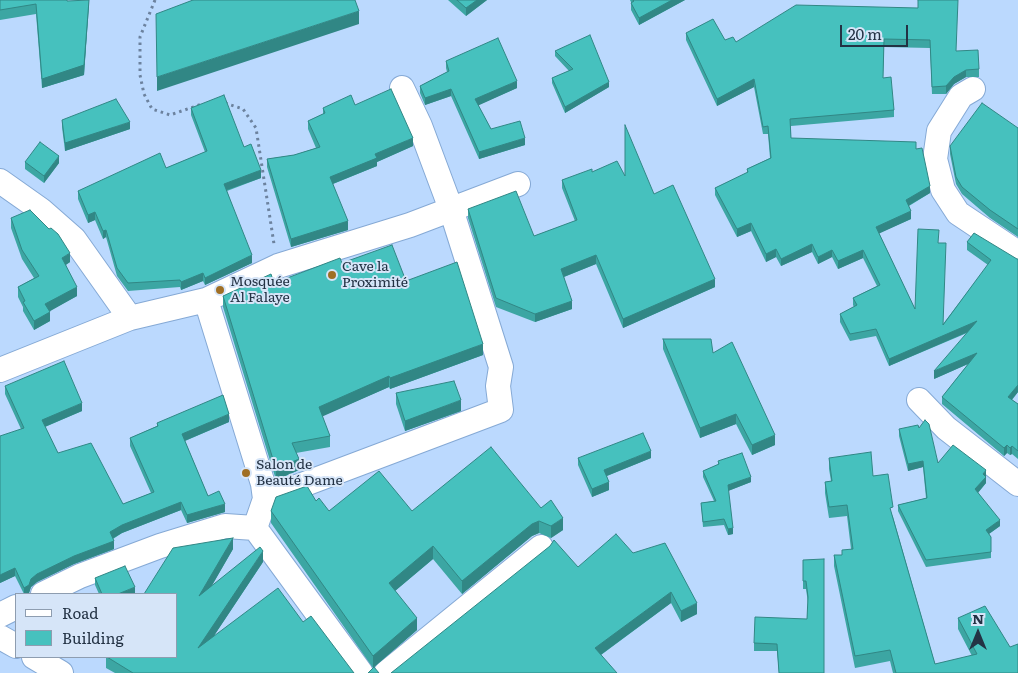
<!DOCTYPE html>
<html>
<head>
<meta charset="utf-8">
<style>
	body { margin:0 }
	#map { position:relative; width:1018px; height:673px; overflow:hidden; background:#bbd9fe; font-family:Literata,serif }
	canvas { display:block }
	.legend { position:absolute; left:15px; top:593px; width:162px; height:65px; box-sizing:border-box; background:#d6e5f8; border:1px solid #8e9db0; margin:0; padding:6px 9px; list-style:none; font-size:15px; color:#233244 }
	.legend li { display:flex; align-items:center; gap:10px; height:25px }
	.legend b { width:25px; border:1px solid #8e9db0 }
	.north { position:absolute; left:953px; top:608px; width:50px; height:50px; -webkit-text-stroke:4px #d6e5f8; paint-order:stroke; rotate:0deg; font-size:14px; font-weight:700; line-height:20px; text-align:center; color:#233244 }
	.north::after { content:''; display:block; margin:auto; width:18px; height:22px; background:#233244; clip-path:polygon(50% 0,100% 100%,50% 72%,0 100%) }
	.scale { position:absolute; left:840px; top:25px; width:68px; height:22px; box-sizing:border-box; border:2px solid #233244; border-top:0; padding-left:6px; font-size:15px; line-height:18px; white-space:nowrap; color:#233244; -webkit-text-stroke:4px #d6e5f8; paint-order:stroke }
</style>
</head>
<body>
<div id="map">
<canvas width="1018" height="673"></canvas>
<ul class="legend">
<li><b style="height:6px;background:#fff"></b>Road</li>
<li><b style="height:14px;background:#46c1be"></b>Building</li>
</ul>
<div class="north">N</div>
<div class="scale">20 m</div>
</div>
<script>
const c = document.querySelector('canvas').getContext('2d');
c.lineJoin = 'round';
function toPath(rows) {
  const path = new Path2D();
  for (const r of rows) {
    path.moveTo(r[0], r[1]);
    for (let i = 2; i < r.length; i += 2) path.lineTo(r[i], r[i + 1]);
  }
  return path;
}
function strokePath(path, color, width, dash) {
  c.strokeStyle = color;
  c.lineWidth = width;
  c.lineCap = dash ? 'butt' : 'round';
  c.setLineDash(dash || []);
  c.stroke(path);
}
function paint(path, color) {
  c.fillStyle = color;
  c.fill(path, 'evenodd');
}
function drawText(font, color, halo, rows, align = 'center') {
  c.font = font + ' Literata,serif';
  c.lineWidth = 4;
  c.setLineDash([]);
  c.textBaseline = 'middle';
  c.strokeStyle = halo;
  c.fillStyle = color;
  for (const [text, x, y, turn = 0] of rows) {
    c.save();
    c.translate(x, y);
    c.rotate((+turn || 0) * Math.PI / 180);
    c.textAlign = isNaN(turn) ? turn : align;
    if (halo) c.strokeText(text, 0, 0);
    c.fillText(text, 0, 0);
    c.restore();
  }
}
const minor = toPath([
	[973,89,961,96,939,131,935,159,943,190,958,213,1018,253],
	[0,181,41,210,74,239,130,318],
	[206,300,263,484,265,499,255,528,361,673],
	[0,370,130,318,206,300,278,266,410,225,518,184],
	[919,400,946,428,1018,484],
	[265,499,501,410,498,386,501,367,451,209,420,126,402,88],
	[43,594,80,576,160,546,225,526,255,528],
	[0,615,16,607],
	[0,637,16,646],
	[34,657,61,673],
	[386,673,541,547]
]);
strokePath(minor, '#85a9d5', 26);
strokePath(toPath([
	[155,0,140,37,140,75,144,94,152,109,170,115,202,104],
	[225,103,243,109,256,128,274,244]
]), '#6c829e', 3, [2.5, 4]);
strokePath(minor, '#fff', 24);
paint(toPath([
	[0,0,67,1,89,6,84,75,42,88,36,14,0,20],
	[448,0,487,0,466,16],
	[630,0,685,0,639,25,631,10,631,2],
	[918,8,956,51,979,69,979,77,966,77,954,84,946,94,932,94,930,48,884,47,883,78,894,110,894,117,791,126,791,138,916,149,930,193,909,206,911,219,879,233,915,309,939,243,943,324,988,265,967,250,967,242,1017,259,1018,259,1018,392,1012,400,1018,404,1018,459,1012,454,1010,455,1007,453,1004,456,942,404,942,397,968,364,934,379,967,333,889,366,876,336,850,341,840,322,840,314,854,307,853,305,853,298,877,286,863,258,838,269,832,257,818,264,812,252,781,266,776,257,766,262,751,231,737,237,715,195,715,188,747,173,747,169,770,158,768,134,763,134,754,87,717,106,686,40,686,33,736,42],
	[555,51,609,87,565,113,552,83,552,78,569,71,555,56],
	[446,61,517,88,478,105,491,129,525,145,479,159,451,96,425,105,420,93,420,86,447,72,446,68],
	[355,105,413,146,377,162,377,166,333,184,348,230,291,247,267,167,267,159,294,155,316,148,308,129,308,121,323,114,323,108],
	[191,108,244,147,261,178,227,191,252,263,205,285,203,281,181,290,180,287,128,291,117,276,106,237,103,239,95,220,88,223,78,199,78,191,166,168,205,152,191,115],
	[62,120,130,129,65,151,62,127],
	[1018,128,1018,237,990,218,962,194,956,184,950,154,950,146],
	[25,162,59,163,44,183,25,169],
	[592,172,625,176,654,194,715,287,623,328,596,264,564,277,572,309,535,322,496,307,468,218,468,209,534,236,575,221,562,188,562,180],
	[11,218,70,262,66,265,77,296,49,311,50,321,34,330,23,311,23,307,18,297,18,287,34,278,22,259,11,228],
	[342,263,406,281,483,355,390,389,389,387,322,416,330,436,330,447,296,453,299,470,276,480,223,307,223,296,274,283],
	[663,339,713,353,775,445,752,455,736,424,700,438,663,349],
	[5,386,82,411,45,427,58,453,123,504,151,493,130,446,130,438,157,426,157,423,229,422,185,441,208,496,225,512,187,523,181,510,122,533,113,539,114,549,74,564,37,582,31,587,29,593,27,594,24,594,15,576,0,583,21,429,5,394],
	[396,393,461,411,405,431,396,404],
	[899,429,938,463,986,477,986,483,978,493,1000,526,989,534,991,537,991,558,926,567,898,511,898,505,926,498,923,467,908,471,899,436],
	[578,458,651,458,607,476,609,490,592,497,578,465],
	[829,458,873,476,893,517,935,664,972,656,958,629,958,618,1018,673,893,673,890,661,855,668,834,566,834,555,842,555,851,549,847,516,829,518,825,493,825,482,831,481,829,469],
	[718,461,751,482,728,491,733,534,728,535,724,525,703,527,701,503,714,501,703,477,703,471,718,465],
	[316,501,329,511,412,511,541,508,563,530,551,538,539,533,532,536,462,594,433,559,395,591,417,630,374,667,369,672,373,668,271,523,271,511],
	[173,548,233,549,211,587,263,562,213,637,303,622,354,673,115,673,106,668,106,657,176,657],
	[633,553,697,614,681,622,671,603,601,655,391,673,578,567],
	[803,560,824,673,779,673,777,651,754,651,754,643,807,619,808,603,806,589,803,589],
	[95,578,135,594,99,594,95,585]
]), '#3ca6a3');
paint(toPath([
	[89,0,84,75,42,88,42,79],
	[477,0,487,0,466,16,466,8],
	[672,0,685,0,639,25,639,18],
	[359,11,359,24,157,91,157,77],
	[966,70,966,77,954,84,946,94,946,86,954,77],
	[754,79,754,87,717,106,717,99],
	[517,81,517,88,475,107,475,99],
	[609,82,609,87,565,113,565,107],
	[451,89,451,96,425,105,425,98],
	[130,122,130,129,65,151,65,143],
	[413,138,413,146,377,162,377,166,330,185,330,177,375,154],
	[525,138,525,145,479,159,479,152],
	[59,156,59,163,44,183,44,176],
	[261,170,261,178,224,191,224,184],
	[930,186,930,193,906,207,906,200],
	[911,211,911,219,876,235,876,227],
	[95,212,95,220,88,223,88,215],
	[348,221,348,230,291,247,291,239],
	[751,223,751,231,737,237,737,229],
	[106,230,106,237,103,239,103,231],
	[812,244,812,252,781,266,781,259],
	[776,249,776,257,766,262,766,254],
	[832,250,832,257,818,264,818,257],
	[863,250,863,258,838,269,838,261],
	[70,253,70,262,62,267,62,258],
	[252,255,252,263,205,285,205,278],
	[596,255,596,264,561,278,561,269],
	[203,273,203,281,181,290,181,282],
	[715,279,715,287,623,328,623,319],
	[77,287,77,296,45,314,45,304],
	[572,301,572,309,535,322,535,314],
	[50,312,50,321,34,330,34,321],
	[977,321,977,328,889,366,889,359],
	[483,344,483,355,390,389,390,378],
	[977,353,977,360,934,379,934,371],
	[389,376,389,387,319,418,319,407],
	[1018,385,1018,392,1008,404,1008,397],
	[461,400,461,411,405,431,405,421],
	[82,403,82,411,42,428,42,420],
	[229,414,229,422,182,442,182,434],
	[736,414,736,424,700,438,700,428],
	[775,435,775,445,752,455,752,445],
	[1007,445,1007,453,1004,456,1004,448],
	[1012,446,1012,454,1010,455,1010,448],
	[651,451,651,458,604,477,604,470],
	[299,459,299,470,276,480,276,469],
	[923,461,923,467,908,471,908,464],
	[986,470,986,483,975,496,975,489,983,474],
	[751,477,751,482,728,491,728,485],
	[609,482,609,490,592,497,592,489],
	[181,502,181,510,122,533,110,540,110,532,122,525],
	[225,504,225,512,187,523,187,515],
	[563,518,563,530,551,538,551,526],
	[1000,520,1000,526,986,536,986,530],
	[539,521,539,533,532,536,462,594,462,581,532,524],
	[733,528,733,534,728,535,728,529],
	[233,538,233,549,199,608,199,596],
	[114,541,114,549,74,564,37,582,31,587,29,593,24,594,24,588,31,579,37,574,74,556],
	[433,546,433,559,389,596,389,583],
	[263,551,263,562,198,660,198,648],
	[15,568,15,576,0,583,0,575],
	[135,587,135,594,118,594],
	[671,592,671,603,595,659,595,648],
	[697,603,697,614,681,622,681,611],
	[417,618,417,630,373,668,373,656]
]), '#318785');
const building = toPath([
	[0,0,67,0,67,1,89,0,84,65,42,79,36,4,0,10,0,0],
	[193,0,355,0,359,11,157,77,156,14,193,0],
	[457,0,477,0,466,8,457,0],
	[633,0,672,0,639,18,631,3,634,1,633,0],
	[918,0,958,0,956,51,978,50,979,69,966,70,954,77,946,86,932,87,930,40,884,39,883,78,891,77,894,110,790,119,791,138,916,142,916,149,922,148,930,186,906,200,911,211,876,227,915,309,918,229,939,230,938,243,946,243,943,325,991,260,967,242,974,233,1017,259,1018,259,1018,385,1008,397,1018,404,1018,451,1012,446,1010,448,1007,445,1004,448,942,397,977,353,934,371,977,321,889,359,876,329,850,334,840,314,857,305,853,298,880,285,863,250,838,261,832,250,818,257,812,244,781,259,776,249,766,254,751,223,737,229,715,188,748,172,747,169,771,158,768,126,763,127,754,79,717,99,686,33,713,19,725,40,733,37,736,42,796,5,918,8,918,0],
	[590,35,609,82,565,107,552,78,573,69,555,51,590,35],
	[498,38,517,81,475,99,491,129,520,121,525,138,479,152,451,89,425,98,420,86,449,71,446,61,498,38],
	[391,89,413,138,375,154,377,158,330,177,348,221,291,239,267,159,294,155,320,147,308,121,325,113,323,108,351,95,355,105,391,89],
	[224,95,244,147,251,144,261,170,224,184,252,255,205,278,203,273,181,282,180,280,128,283,117,268,106,230,103,231,95,212,88,215,78,191,160,153,166,168,207,151,191,108,224,95],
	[116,99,130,122,65,143,62,120,116,99],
	[982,103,1018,128,1018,229,990,210,962,187,956,177,950,146,982,103],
	[625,125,654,194,673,185,715,279,623,319,596,255,561,269,572,301,535,314,496,298,468,209,516,191,534,236,577,220,562,180,592,169,592,172,617,161,625,176,625,125],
	[40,142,59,156,44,176,25,162,40,142],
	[30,210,49,229,51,228,58,234,70,253,62,258,77,287,45,304,50,312,34,321,23,302,25,301,18,287,39,276,22,250,11,218,30,210],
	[392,245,406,281,457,262,483,344,390,378,389,376,319,407,330,436,292,443,299,459,276,469,223,296,271,274,274,283,340,258,342,263,392,245],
	[663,339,711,339,713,353,732,342,775,435,752,445,736,414,700,428,663,339],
	[64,361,82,403,42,420,58,453,91,443,123,504,154,492,130,438,158,426,157,423,223,395,229,414,182,434,208,496,219,491,225,504,187,515,181,502,122,525,110,532,114,541,74,556,37,574,31,579,29,585,24,588,15,568,0,575,0,436,24,428,5,386,64,361],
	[454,381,461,400,405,421,396,393,454,381],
	[925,420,929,424,938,463,953,445,986,470,983,474,986,477,975,489,1000,520,986,530,991,537,991,552,926,560,898,505,927,498,923,461,908,464,899,429,918,425,919,428,925,420],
	[643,433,651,451,604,470,609,482,592,489,578,458,643,433],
	[491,447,541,508,551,500,563,518,551,526,539,521,532,524,462,581,433,546,389,583,417,618,373,656,271,511,276,497,307,486,316,501,319,498,329,511,379,471,412,511,491,447],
	[871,452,873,476,888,474,893,507,890,508,935,664,977,654,958,618,985,606,1010,647,1018,644,1018,673,896,673,890,650,855,656,834,555,842,555,842,550,853,549,847,505,829,507,825,482,832,481,829,458,871,452],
	[742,453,751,477,728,485,733,528,728,529,724,519,703,522,701,503,716,501,703,471,719,464,718,461,742,453],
	[616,534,633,553,665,543,697,603,681,611,671,592,595,648,617,673,391,673,550,546,554,540,578,567,616,534],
	[233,538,199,596,260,547,263,551,198,648,278,588,303,622,311,616,354,673,133,673,107,657,176,657,176,594,144,594,173,548,233,538],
	[824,559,824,673,779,673,777,644,754,643,755,617,807,619,808,597,806,581,803,581,803,560,824,559],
	[125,566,135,587,118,594,102,594,95,578,125,566],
	[374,667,379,673,368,673,374,667]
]);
paint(building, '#46c1be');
strokePath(building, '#318785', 1);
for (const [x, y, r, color] of [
	[332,275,5,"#a06f24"],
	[220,290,5,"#a06f24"],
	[246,473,5,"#a06f24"]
]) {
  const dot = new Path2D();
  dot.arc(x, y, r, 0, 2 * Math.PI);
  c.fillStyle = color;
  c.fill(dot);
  strokePath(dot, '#d6e5f8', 2);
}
drawText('14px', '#233244', '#d6e5f8', [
	["Cave la",342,267],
	["Proximité",342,283],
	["Mosquée",230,282],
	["Al Falaye",230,298],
	["Salon de",256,465],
	["Beauté Dame",256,481]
], 'left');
</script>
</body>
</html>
